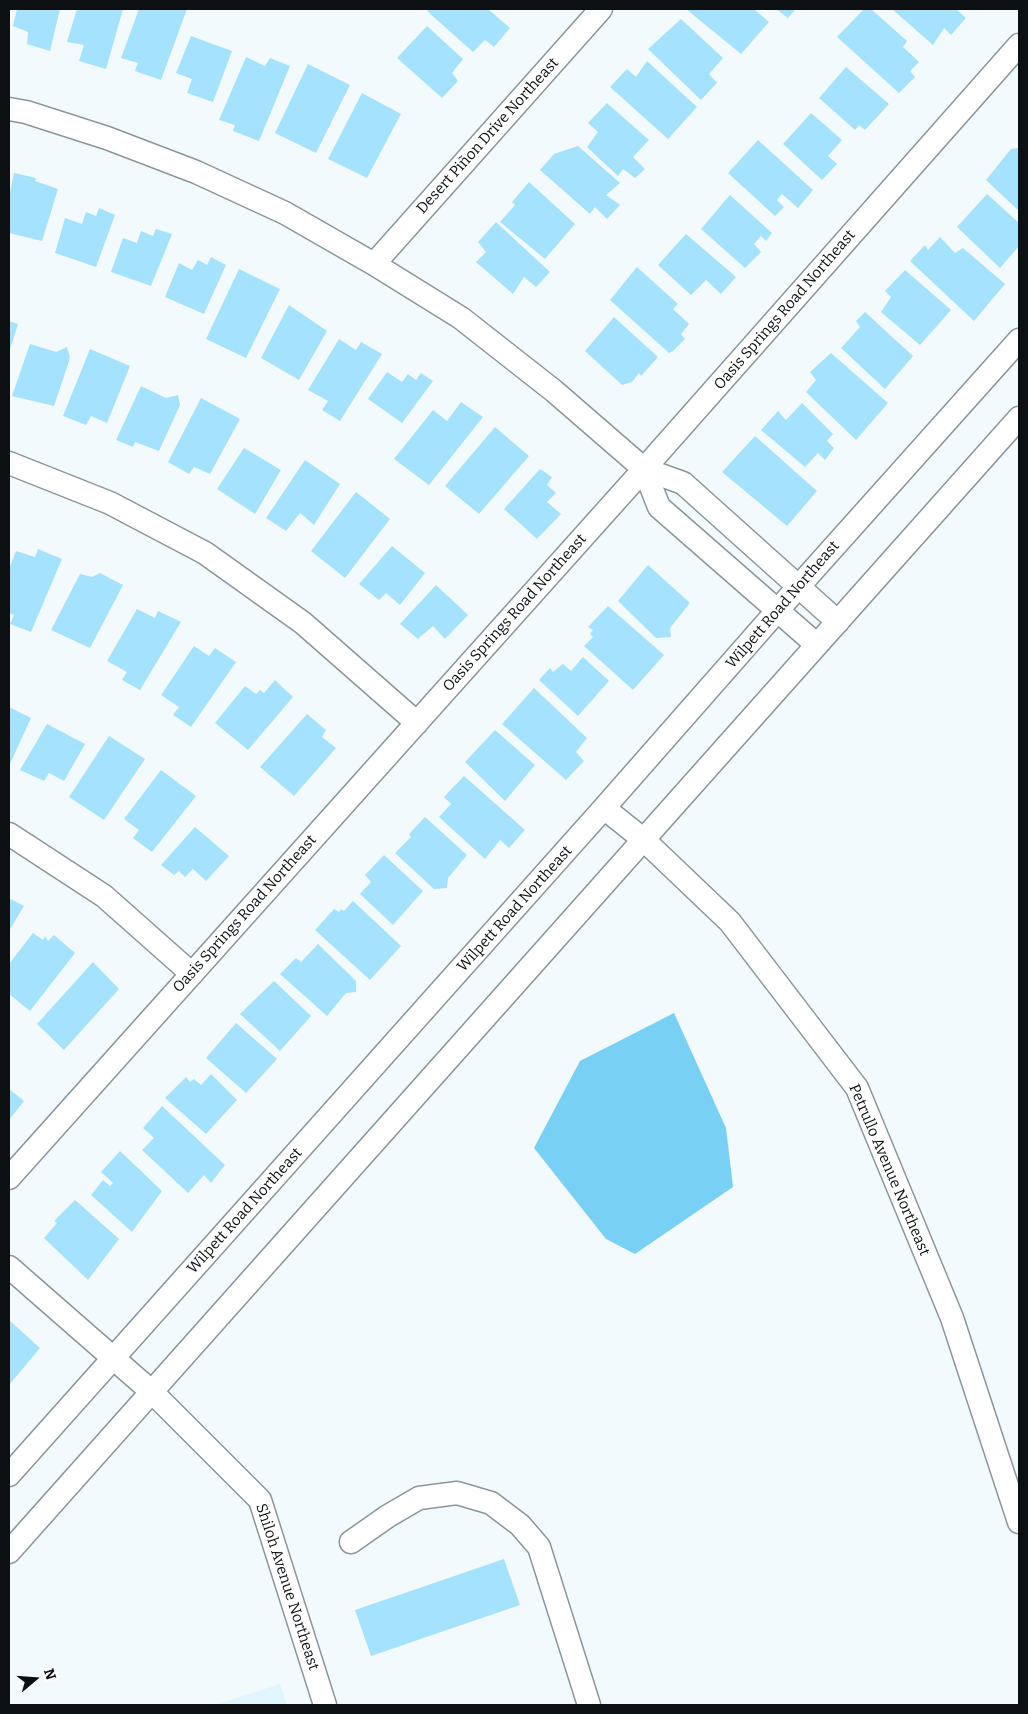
<!DOCTYPE html>
<html>
<head>
<meta charset="utf-8">
<style>
	body { margin:0 }
	#map { position:relative; width:1028px; height:1714px; overflow:hidden; background:#f3fafe; font-family:Bitter,serif }
	canvas { display:block }
	.frame { position:absolute; inset:0; border:10px solid #0c1012; pointer-events:none }
	.north { position:absolute; left:10px; top:1654px; width:50px; height:50px; -webkit-text-stroke:4px #fff; paint-order:stroke; rotate:72deg; font-size:14px; font-weight:700; line-height:20px; text-align:center; color:#0c1012 }
	.north::after { content:''; display:block; margin:auto; width:18px; height:22px; background:#0c1012; clip-path:polygon(50% 0,100% 100%,50% 72%,0 100%) }
</style>
</head>
<body>
<div id="map">
<canvas width="1028" height="1714"></canvas>
<div class="frame"></div>
<div class="north">N</div>
</div>
<script>
const c = document.querySelector('canvas').getContext('2d');
c.lineJoin = 'round';
function paint(path, color) {
  c.fillStyle = color;
  c.fill(path, 'evenodd');
}
function toPath(rows) {
  const path = new Path2D();
  for (const r of rows) {
    path.moveTo(r[0], r[1]);
    for (let i = 2; i < r.length; i += 2) path.lineTo(r[i], r[i + 1]);
  }
  return path;
}
function strokePath(path, color, width, dash) {
  c.strokeStyle = color;
  c.lineWidth = width;
  c.lineCap = dash ? 'butt' : 'round';
  c.setLineDash(dash || []);
  c.stroke(path);
}
function drawText(font, color, halo, rows, align = 'center') {
  c.font = font + ' Bitter,serif';
  c.lineWidth = 5;
  c.setLineDash([]);
  c.textBaseline = 'middle';
  c.strokeStyle = halo;
  c.fillStyle = color;
  for (const [text, x, y, turn = 0] of rows) {
    c.save();
    c.translate(x, y);
    c.rotate((+turn || 0) * Math.PI / 180);
    c.textAlign = isNaN(turn) ? turn : align;
    if (halo) c.strokeText(text, 0, 0);
    c.fillText(text, 0, 0);
    c.restore();
  }
}
paint(toPath([
	[280,1684,287,1705,214,1705]
]), '#e1f5ff');
paint(toPath([
	[674,1013,726,1128,733,1187,635,1254,606,1239,534,1148,580,1061]
]), '#79d0f5');
paint(toPath([
	[17,9,60,9,50,51,27,44,28,32,13,26],
	[77,9,123,9,106,69,79,61,84,45,67,42],
	[139,9,187,9,161,80,135,71,138,63,121,58],
	[429,9,488,9,510,28,494,47,485,40,473,52,427,11],
	[686,9,754,9,769,22,741,54],
	[776,9,796,9,788,18],
	[864,9,871,9,907,41,903,47,919,62,910,71,915,77,899,93,837,37],
	[892,9,956,9,966,18,951,35,944,28,933,45],
	[681,19,723,58,709,74,717,83,701,100,648,49],
	[427,26,463,59,452,73,458,81,442,98,397,58],
	[191,36,232,51,213,102,187,93,192,79,176,73],
	[246,57,265,66,270,58,290,66,259,141,233,131,235,125,219,120],
	[647,61,697,107,668,139,610,87,627,69,636,77],
	[308,64,350,85,316,153,275,133],
	[846,67,889,104,865,130,859,125,855,130,819,98],
	[362,93,401,114,367,178,328,159],
	[607,103,649,140,633,157,645,169,635,178,623,169,618,176,587,147,598,132,588,123],
	[811,113,842,140,828,156,837,164,822,180,783,144],
	[758,140,813,190,798,208,782,194,777,200,784,207,775,216,728,173],
	[578,146,620,183,606,195,620,205,607,219,595,207,590,214,540,170,554,154],
	[1018,148,1019,149,1019,211,986,180,1011,149],
	[14,173,36,178,35,181,58,189,42,241,9,233,9,197],
	[529,182,575,224,545,259,500,222,515,205,512,202],
	[987,194,1019,223,1019,246,1000,268,957,227],
	[730,195,772,233,766,241,761,236,754,244,761,252,745,268,701,229],
	[99,208,115,215,96,267,55,253,65,218,82,224,86,212,96,216],
	[496,222,550,272,536,287,524,277,513,294,476,262,486,252,478,242],
	[156,229,172,234,151,286,111,272,123,238,137,243,141,231,153,236],
	[686,234,736,277,721,294,706,280,691,295,658,265],
	[940,237,955,253,963,248,1005,284,974,321,910,261,925,245,928,250],
	[211,257,226,265,204,314,165,297,179,263,192,270,198,260,207,265],
	[637,267,678,304,673,309,689,324,681,334,685,339,673,351,669,353,610,300],
	[239,269,280,289,246,358,206,339],
	[905,270,951,310,920,345,881,312,891,297,885,291],
	[289,305,327,331,299,380,261,358],
	[865,312,913,356,885,389,841,348,860,327,856,321],
	[614,317,658,357,641,376,639,373,632,382,622,385,585,351],
	[9,321,18,324,9,353],
	[339,339,356,350,361,342,382,354,340,421,322,410,328,401,308,390],
	[30,344,56,352,67,347,70,358,54,406,12,396],
	[90,349,130,366,107,423,91,416,86,425,63,416],
	[831,353,888,403,856,440,806,392,816,380,810,372],
	[387,372,402,382,408,374,416,380,421,373,433,381,402,423,368,399],
	[141,386,166,398,178,395,180,405,159,451,135,442,133,447,116,440],
	[201,398,240,419,210,474,194,467,189,474,168,462],
	[461,402,483,417,429,485,394,459,433,410,447,421],
	[802,403,833,434,827,441,834,448,825,460,818,453,805,467,761,430,778,411,786,420],
	[495,427,529,456,479,514,445,486],
	[755,436,817,491,787,526,722,472],
	[244,448,281,470,255,514,217,489],
	[305,460,340,484,314,525,300,513,286,531,266,518],
	[540,469,552,477,547,485,556,493,547,502,561,514,537,539,504,509],
	[356,492,390,519,345,578,311,551],
	[392,546,425,573,400,605,386,593,379,600,359,584],
	[38,549,62,559,31,632,10,624,14,615,9,613,9,569,16,551,35,557],
	[648,565,690,603,670,628,671,637,656,638,618,601],
	[100,573,123,585,90,648,51,630,80,574,92,577],
	[436,585,468,615,445,639,433,626,418,639,400,624],
	[608,606,664,655,633,690,584,646,593,637,590,634,593,630,588,627],
	[137,609,155,618,158,611,181,622,140,690,122,680,127,672,107,661],
	[194,646,209,656,215,648,236,662,191,727,173,715,179,707,161,695],
	[583,657,609,681,578,716,539,680,550,668,553,672,563,664,571,671],
	[275,680,293,697,248,750,215,723,245,686,256,694,260,690,264,693],
	[534,688,587,738,576,752,584,761,566,780,502,724],
	[9,707,31,718,9,766],
	[307,714,326,730,322,737,336,748,294,796,260,767],
	[47,724,85,744,64,781,49,773,44,781,20,770],
	[495,730,535,765,505,801,465,762],
	[109,736,145,759,104,820,69,797],
	[161,770,196,796,152,852,133,838,139,830,124,819],
	[464,776,525,830,509,848,500,840,485,859,439,817,451,804,444,797],
	[425,817,467,855,448,878,447,888,434,889,395,853,411,837,409,834],
	[195,827,229,856,206,881,193,869,185,877,179,871,174,875,161,865],
	[384,855,423,891,393,925,360,894,371,882,365,875],
	[11,899,24,906,9,931,9,902],
	[353,901,401,946,370,980,315,930,334,909,339,912,341,909,344,911],
	[33,933,43,940,45,936,48,941,54,935,75,953,30,1011,9,994,9,964],
	[318,944,356,981,356,992,346,993,327,1016,280,974,296,958,301,962],
	[93,962,119,989,64,1050,37,1024],
	[274,981,311,1016,280,1051,240,1014],
	[236,1023,277,1059,246,1093,206,1058],
	[211,1074,237,1100,206,1134,165,1098,186,1077,190,1082,194,1079,201,1085],
	[9,1089,24,1101,9,1120],
	[162,1106,225,1165,211,1183,204,1175,188,1193,142,1150,154,1138,143,1128],
	[120,1151,162,1191,132,1232,91,1195,103,1180,110,1186,113,1183,101,1172],
	[75,1200,119,1239,88,1280,44,1238,57,1223,54,1221],
	[9,1320,40,1348,9,1385],
	[504,1559,520,1605,371,1656,355,1610]
]), '#a4e2fe');
const street = toPath([
	[9,109,26,112,107,138,196,172,285,213,374,264,461,318,554,391,644,469],
	[374,264,601,9],
	[9,463,110,503,205,553,303,623,417,723],
	[817,645,659,507,644,469,683,483,838,622],
	[604,808,644,840,730,922,857,1088,952,1318,1019,1522],
	[9,834,104,896,192,974],
	[9,1178,644,469,1019,45],
	[9,1267,152,1392,260,1500,325,1705],
	[9,1475,604,808,799,586,1019,340],
	[351,1542,388,1516,419,1498,457,1493,491,1503,520,1525,539,1547,589,1705],
	[9,1552,1019,418]
]);
strokePath(street, '#8a969b', 25);
strokePath(street, '#fff', 22);
drawText('15px', '#0c1012', '#fff', [
	["Desert Piñon Drive Northeast",488,136,-48],
	["Oasis Springs Road Northeast",785,310,-49],
	["Wilpett Road Northeast",783,605,-49],
	["Oasis Springs Road Northeast",515,613,-48],
	["Wilpett Road Northeast",515,909,-48],
	["Oasis Springs Road Northeast",245,914,-48],
	["Petrullo Avenue Northeast",889,1170,67],
	["Wilpett Road Northeast",245,1211,-48],
	["Shiloh Avenue Northeast",287,1587,72]
]);
</script>
</body>
</html>
